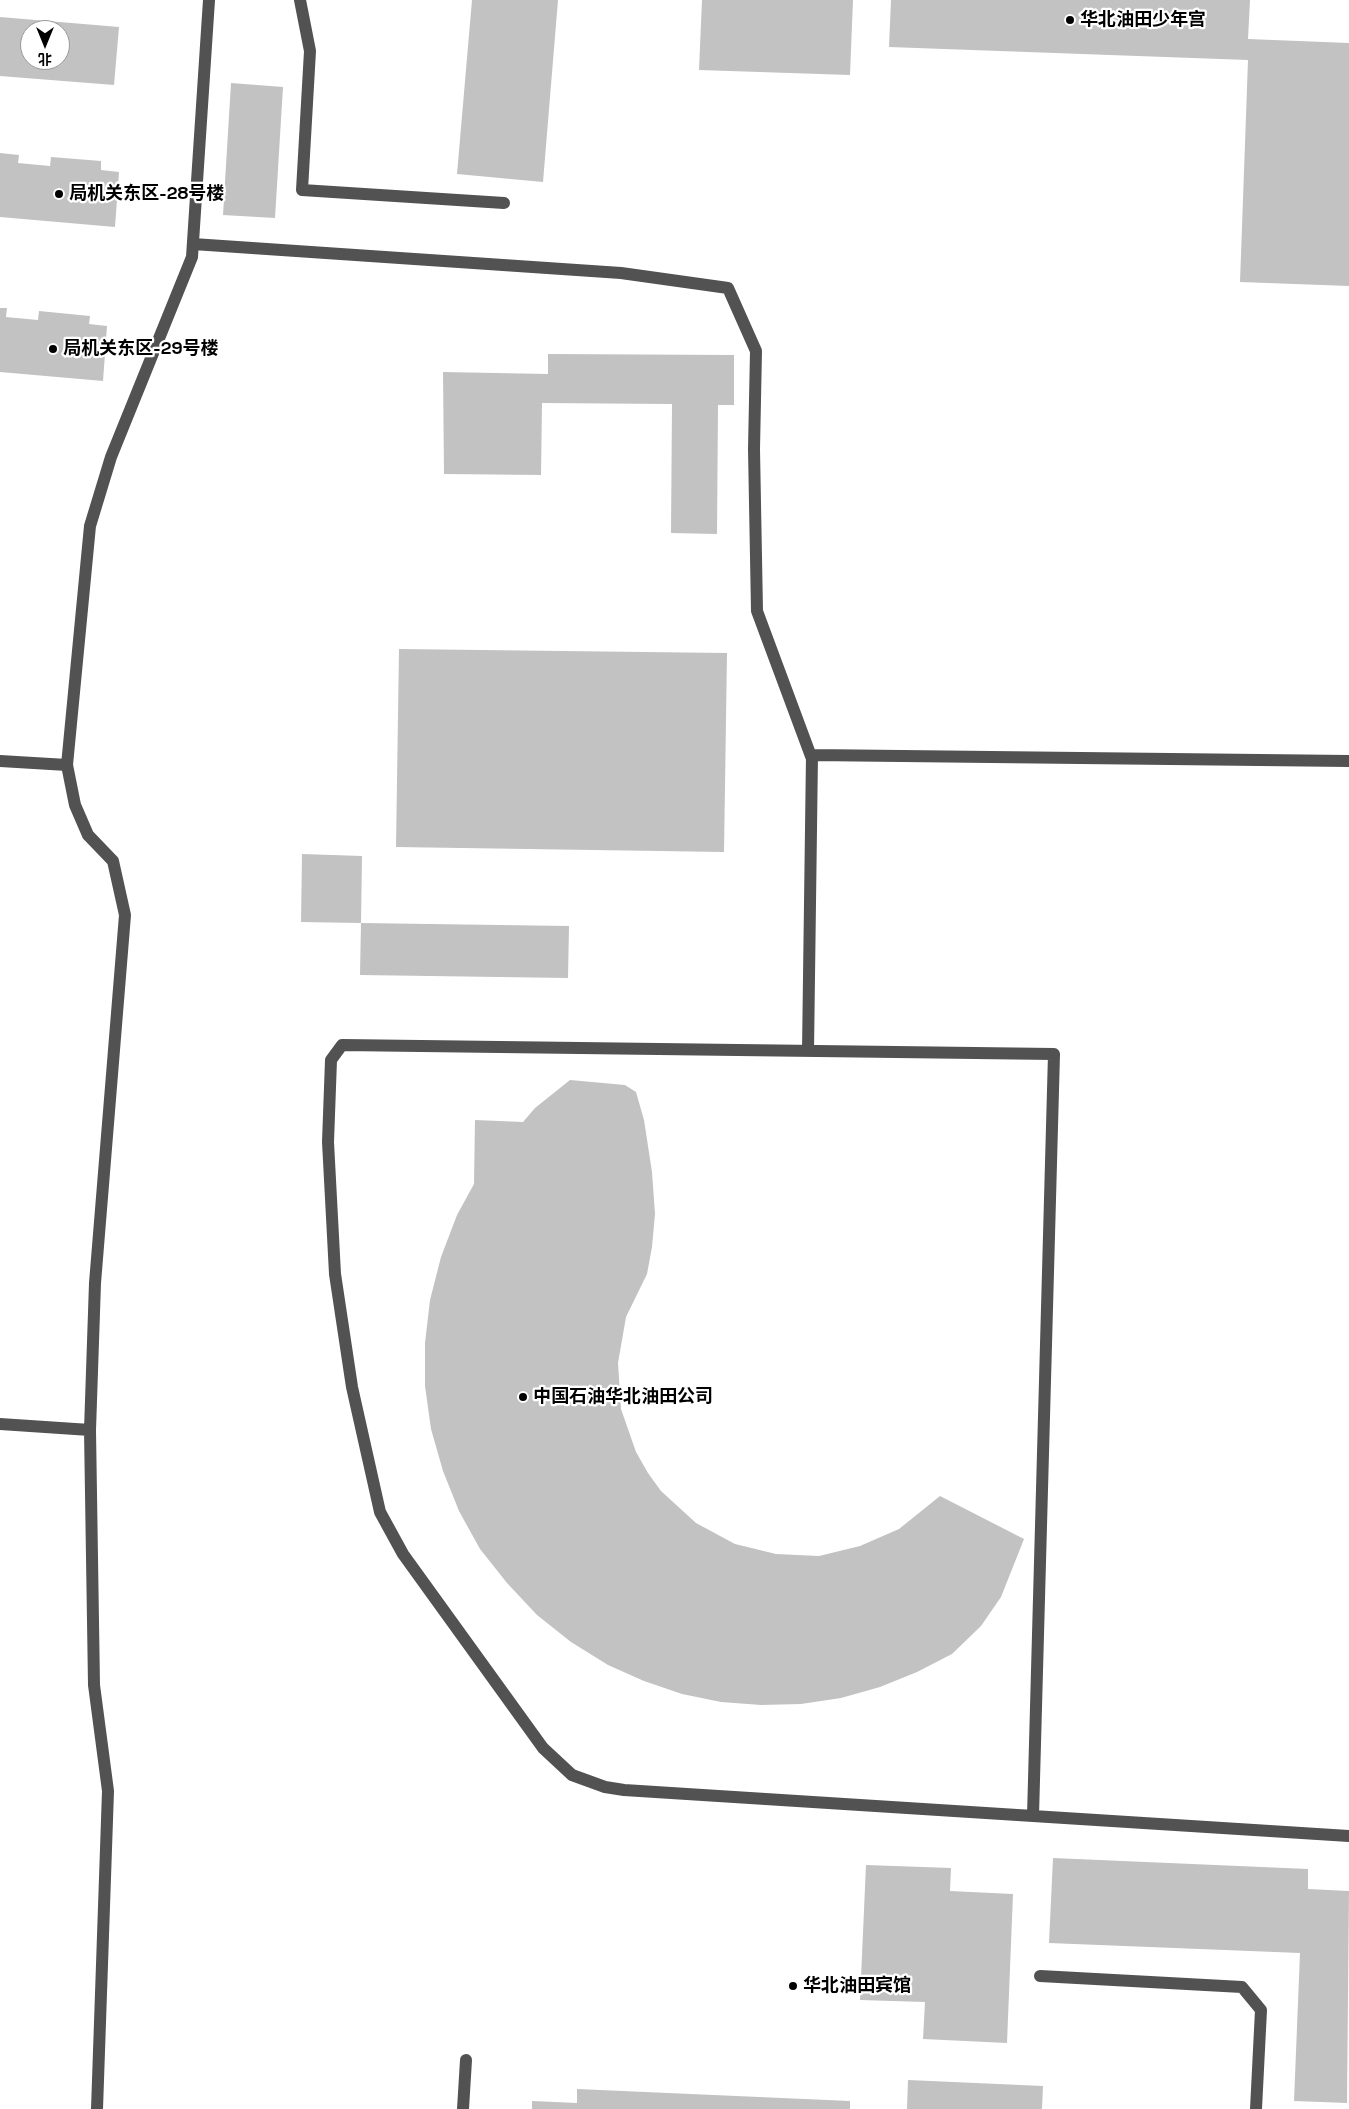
<!DOCTYPE html>
<html>
<head>
<meta charset="utf-8">
<style>
	body { margin:0 }
	#map { position:relative; width:1349px; height:2109px; overflow:hidden; background:#fff; font-family:"Space Grotesk","Noto Sans SC",sans-serif }
	canvas { display:block }
	.north { position:absolute; left:20px; top:20px; width:50px; height:50px; box-sizing:border-box; background:#fff; border:1px solid #999; border-radius:50%; rotate:180deg; font-size:14px; font-weight:700; line-height:20px; text-align:center; color:#000 }
	.north::after { content:''; display:block; margin:auto; width:18px; height:22px; background:#000; clip-path:polygon(50% 0,100% 100%,50% 72%,0 100%) }
</style>
</head>
<body>
<div id="map">
<canvas width="1349" height="2109"></canvas>
<div class="north">北</div>
</div>
<script>
const c = document.querySelector('canvas').getContext('2d');
c.lineJoin = 'round';
function paint(path, color) {
  c.fillStyle = color;
  c.fill(path, 'evenodd');
}
function toPath(rows) {
  const path = new Path2D();
  for (const r of rows) {
    path.moveTo(r[0], r[1]);
    for (let i = 2; i < r.length; i += 2) path.lineTo(r[i], r[i + 1]);
  }
  return path;
}
function strokePath(path, color, width, dash) {
  c.strokeStyle = color;
  c.lineWidth = width;
  c.lineCap = dash ? 'butt' : 'round';
  c.setLineDash(dash || []);
  c.stroke(path);
}
function drawText(font, color, halo, rows, align = 'center') {
  c.font = font + ' "Space Grotesk","Noto Sans SC",sans-serif';
  c.lineWidth = 4.5;
  c.setLineDash([]);
  c.textBaseline = 'middle';
  c.strokeStyle = halo;
  c.fillStyle = color;
  for (const [text, x, y, turn = 0] of rows) {
    c.save();
    c.translate(x, y);
    c.rotate((+turn || 0) * Math.PI / 180);
    c.textAlign = isNaN(turn) ? turn : align;
    if (halo) c.strokeText(text, 0, 0);
    c.fillText(text, 0, 0);
    c.restore();
  }
}
paint(toPath([
	[472,0,558,0,543,182,457,174],
	[702,0,853,0,850,75,699,70],
	[891,0,1250,0,1248,39,1349,43,1349,286,1240,282,1248,60,889,47],
	[0,17,119,27,114,85,0,76],
	[30,30,60,30,60,60,30,60],
	[231,83,283,87,275,218,223,215],
	[0,153,19,155,18,163,50,166,51,157,101,161,101,170,119,172,115,227,0,217],
	[0,308,7,308,6,317,38,320,39,311,90,316,89,324,107,326,103,381,0,372],
	[548,354,734,355,734,405,718,405,717,534,671,533,672,404,542,403,541,475,444,474,443,372,548,374],
	[399,649,727,653,724,852,396,847],
	[302,854,362,856,361,923,301,922],
	[361,923,569,926,568,978,360,975],
	[570,1080,625,1085,636,1092,644,1120,652,1172,655,1214,652,1247,647,1274,626,1317,618,1363,621,1409,636,1452,648,1473,661,1491,696,1523,735,1544,776,1554,819,1556,860,1546,899,1529,940,1496,1024,1539,1001,1597,981,1626,952,1654,917,1672,880,1687,841,1698,801,1704,761,1705,721,1702,682,1694,644,1681,608,1665,571,1642,537,1615,507,1583,480,1549,459,1511,443,1471,431,1429,425,1386,425,1343,430,1300,441,1257,457,1215,474,1184,475,1120,523,1122,535,1108],
	[1053,1858,1308,1869,1308,1889,1349,1891,1347,2103,1294,2101,1300,1953,1049,1943],
	[866,1865,951,1868,950,1891,1013,1894,1007,2043,923,2039,925,2002,860,2000],
	[908,2080,1043,2086,1042,2109,907,2109],
	[577,2089,850,2101,850,2109,532,2109,532,2101,577,2103]
]), '#c2c2c2');
strokePath(toPath([
	[300,0,310,51,302,190,504,203],
	[193,244,621,273,728,288,756,351,754,449,757,611,812,759],
	[0,761,67,765],
	[808,1051,812,755,1349,761],
	[0,1424,90,1430],
	[1033,1816,1054,1054,342,1045,331,1060,328,1142,335,1274,352,1387,380,1512,403,1554,543,1748,572,1775,605,1787,624,1790,1033,1816,1349,1836],
	[1040,1976,1242,1987,1261,2010,1256,2109],
	[97,2109,108,1791,94,1685,90,1430,95,1283,125,915,113,861,88,835,75,805,67,765,90,526,111,457,192,257,209,0],
	[463,2109,466,2060]
]), '#525252', 12);
for (const [x, y, r, color] of [
	[1070,20,5,"#000"],
	[59,194,5,"#000"],
	[53,349,5,"#000"],
	[523,1397,5,"#000"],
	[793,1986,5,"#000"]
]) {
  const dot = new Path2D();
  dot.arc(x, y, r, 0, 2 * Math.PI);
  c.fillStyle = color;
  c.fill(dot);
  strokePath(dot, '#fff', 2);
}
drawText('bold 18px', '#000', '#fff', [
	["华北油田少年宫",1080,20],
	["局机关东区-28号楼",69,194],
	["局机关东区-29号楼",63,349],
	["中国石油华北油田公司",533,1397],
	["华北油田宾馆",803,1986]
], 'left');
</script>
</body>
</html>
